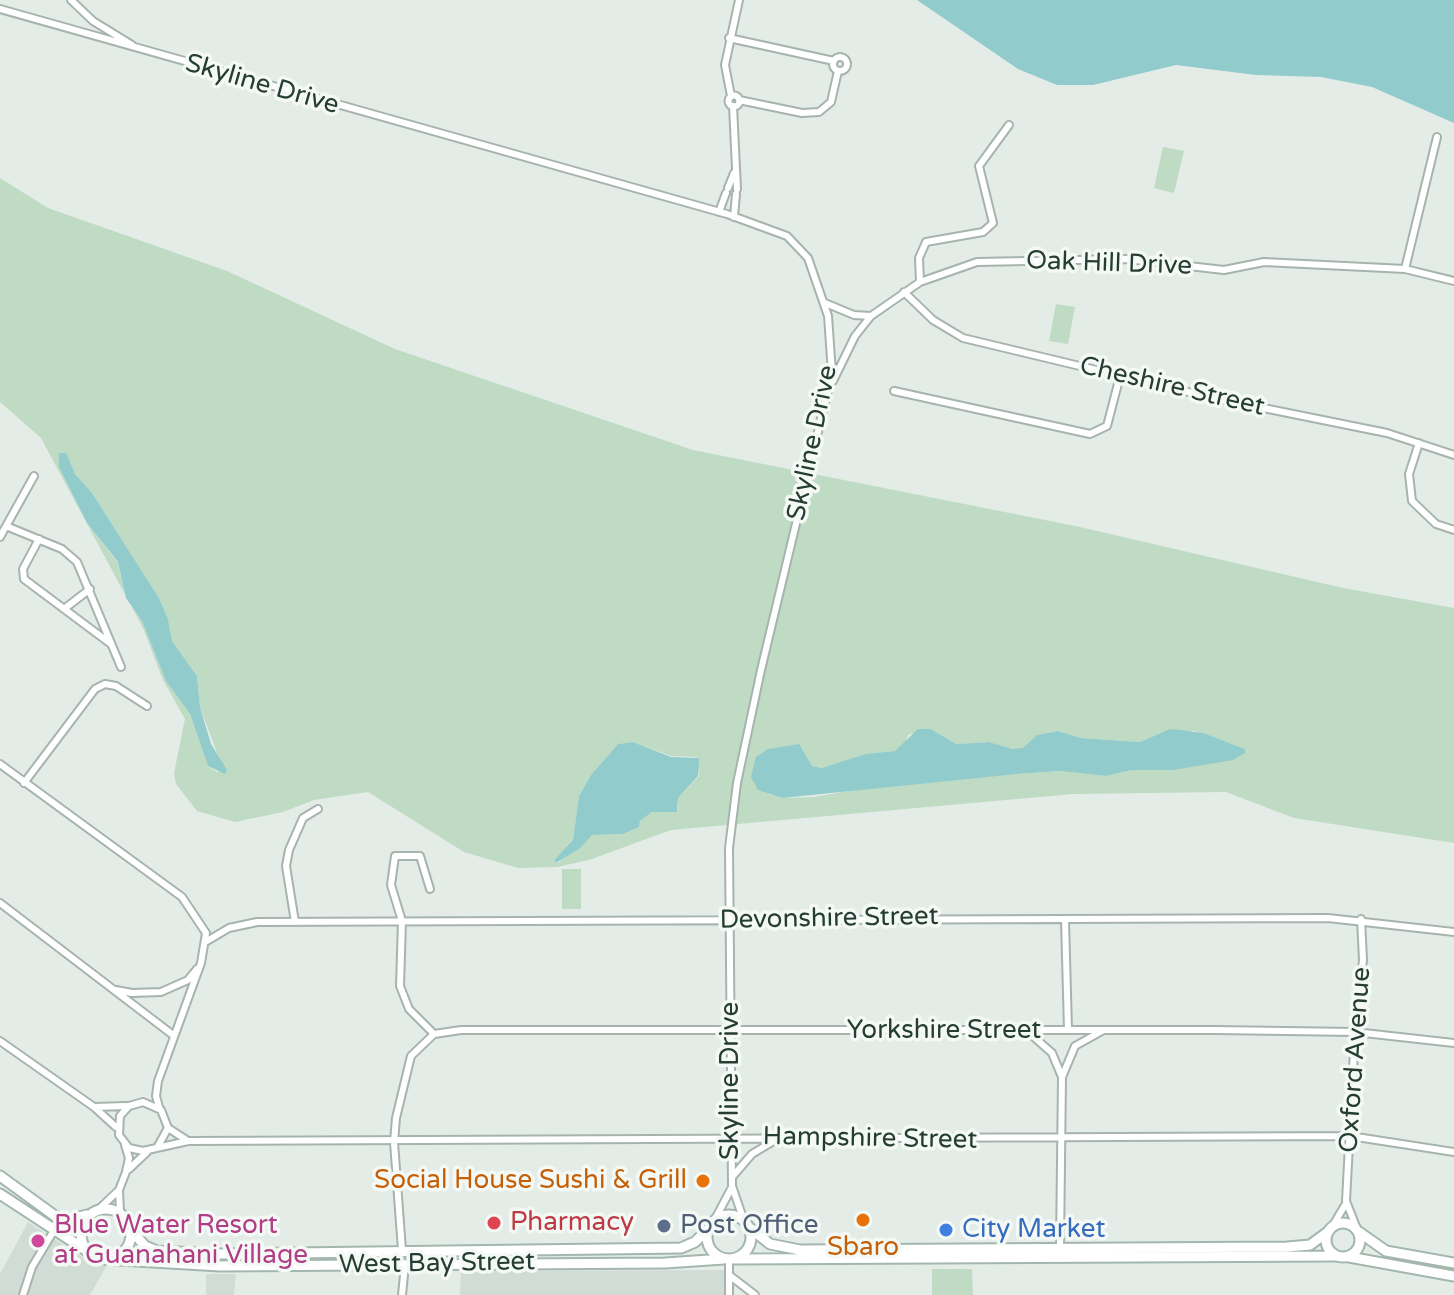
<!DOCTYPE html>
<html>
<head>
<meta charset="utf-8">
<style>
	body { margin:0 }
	canvas { display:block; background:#e4ece8 }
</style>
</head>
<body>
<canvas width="1454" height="1295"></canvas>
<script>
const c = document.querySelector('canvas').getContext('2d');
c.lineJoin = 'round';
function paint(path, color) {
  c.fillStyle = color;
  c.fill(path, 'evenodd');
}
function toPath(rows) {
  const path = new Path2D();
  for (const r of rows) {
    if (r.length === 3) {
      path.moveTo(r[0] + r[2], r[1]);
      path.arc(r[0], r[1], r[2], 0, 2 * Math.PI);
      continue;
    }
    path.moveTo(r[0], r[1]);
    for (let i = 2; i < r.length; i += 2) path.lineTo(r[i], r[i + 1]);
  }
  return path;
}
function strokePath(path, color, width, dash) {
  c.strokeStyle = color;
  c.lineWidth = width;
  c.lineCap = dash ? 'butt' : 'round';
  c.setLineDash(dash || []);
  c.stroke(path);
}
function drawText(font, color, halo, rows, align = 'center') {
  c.font = font + ' "Varela Round",sans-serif';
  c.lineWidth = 7;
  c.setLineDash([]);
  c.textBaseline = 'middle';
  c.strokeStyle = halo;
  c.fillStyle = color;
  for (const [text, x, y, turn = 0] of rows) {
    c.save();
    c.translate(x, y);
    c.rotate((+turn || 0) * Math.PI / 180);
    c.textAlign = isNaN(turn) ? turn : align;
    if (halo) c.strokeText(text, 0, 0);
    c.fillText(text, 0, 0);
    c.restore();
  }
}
paint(toPath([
	[28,1222,89,1261,107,1265,90,1295,0,1295,0,1274],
	[728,1270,727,1295,460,1295,461,1271],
	[206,1274,236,1274,234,1295,206,1295]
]), '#d2dcd6');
paint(toPath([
	[1163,147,1184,151,1174,193,1154,188],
	[0,178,48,208,227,271,395,349,693,450,1080,527,1343,588,1454,608,1454,843,1294,818,1226,792,1073,794,671,830,589,860,557,867,518,868,464,852,368,792,314,800,283,812,235,822,197,811,176,784,174,773,185,719,163,680,143,628,41,438,0,402],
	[59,467,75,474,92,493,159,598,168,619,172,641,197,676,200,707,223,769,217,772,208,766,190,714,166,681,142,621,126,598,118,563,87,523],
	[931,729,956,744,989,742,1013,749,1023,749,1037,735,1058,731,1081,738,1140,742,1163,732,1195,731,1245,749,1245,753,1173,770,1132,770,1106,776,1060,771,1017,774,884,785,814,797,782,798,768,794,802,749,812,766,822,768,865,754,895,751,904,746,908,735],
	[633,742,671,756,697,757,699,776,678,798,678,809,652,812,640,821,639,827,623,834,592,835,558,863,555,859,573,840,579,796,591,775,618,744],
	[1056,304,1075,307,1068,344,1049,341],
	[562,869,581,869,581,909,562,909],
	[932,1269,972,1269,973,1295,932,1295]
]), '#bfdbc3');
paint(toPath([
	[917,0,1454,0,1454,123,1372,87,1321,77,1256,75,1176,65,1093,85,1057,85,1018,69],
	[59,453,66,453,75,474,92,493,159,598,168,619,172,641,197,676,200,707,211,744,227,770,225,774,208,766,190,714,166,681,142,621,126,598,118,562,87,523,59,467],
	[918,729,931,729,956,744,989,742,1013,749,1023,748,1037,735,1058,731,1081,738,1140,742,1170,729,1180,730,1203,733,1245,749,1245,753,1233,760,1173,770,1132,770,1106,776,1060,771,1017,774,782,798,758,790,751,777,756,757,768,749,799,744,812,766,822,768,865,754,895,751],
	[633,742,671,757,699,758,698,776,678,798,677,812,652,812,640,821,639,827,623,834,592,835,579,849,556,863,555,859,573,840,579,796,591,775,618,744]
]), '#91cbcc');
const street = toPath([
	[71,0,93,21,132,45],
	[0,9,727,214,787,236,808,258,828,316,832,373,761,670,737,783,729,848,732,1186,744,1221],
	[729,38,834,61],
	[840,64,7],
	[734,101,5.5],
	[731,96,725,65,739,0],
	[739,100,802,113,819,112,831,102,838,71],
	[733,106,737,189],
	[728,188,734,173],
	[719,212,726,193],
	[734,217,736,194],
	[1405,269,1437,137],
	[920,282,919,258,926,242,983,232,993,223,979,166,1009,125],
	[904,292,933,320,963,338,1209,397,1387,433,1454,455],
	[825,303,854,315,871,316],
	[833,381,855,336,871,316,920,282,977,262,1127,259,1224,270,1264,262,1405,269,1454,281],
	[894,391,1090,434,1107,426,1120,376],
	[1419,443,1409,474,1412,501,1436,524,1454,530],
	[6,526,62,549,77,562,121,667],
	[0,537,34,476],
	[39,539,23,569,24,579,111,644],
	[64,609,90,589],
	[0,764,182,897,206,933,201,963,158,1081,156,1096,159,1107],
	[24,783,95,689,105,684,116,686,147,706],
	[430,889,420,856,395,856,391,885,402,921,400,986,409,1009,434,1034],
	[0,903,173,1035],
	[1065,920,1068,1030],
	[295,922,286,866,289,850,303,818,318,809],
	[207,941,229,928,257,922,1328,918,1454,932],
	[116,990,132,993,161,992,188,980,197,969],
	[1026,1030,1052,1053,1062,1077,1060,1247],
	[0,1041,94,1107,116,1127],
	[1062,1077,1075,1046,1102,1031],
	[94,1107,126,1106],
	[168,1128,188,1141],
	[158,1146,168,1128,161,1110,143,1102,129,1106,120,1116,119,1135,129,1148,143,1151,188,1141,1350,1136,1454,1152],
	[129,1169,147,1152],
	[733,1176,752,1154,772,1142],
	[119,1190,120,1213],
	[99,1209,119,1190,126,1172,129,1158,125,1145],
	[714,1221,731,1189],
	[1332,1227,1345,1205],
	[1357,1229,1346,1201,1355,1032,1363,960,1361,919],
	[402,1250,394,1142,396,1118,411,1056,434,1034,461,1030,1215,1030,1355,1032,1454,1043],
	[729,1275,755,1295],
	[23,1295,32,1267,53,1232],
	[402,1295,405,1265],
	[729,1295,729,1260]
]);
const secondary = toPath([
	[0,1176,55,1216,70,1219,87,1215],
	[0,1194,87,1251],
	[106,1234,25],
	[729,1237,22],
	[1343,1240,17],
	[750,1228,770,1244,800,1250,1287,1247,1310,1245,1329,1231],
	[131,1230,145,1246,157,1251,217,1254,681,1248,695,1242,709,1228],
	[1359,1232,1386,1251,1454,1263],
	[1349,1257,1454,1276],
	[102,1259,220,1266,665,1263,724,1259],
	[734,1259,1336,1256]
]);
strokePath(street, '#a7b4ae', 10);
strokePath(secondary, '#a3b7ae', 13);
strokePath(street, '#fff', 6);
strokePath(secondary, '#fff', 9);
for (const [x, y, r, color] of [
	[703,1181,8,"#e8710a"],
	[863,1220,8,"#e8710a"],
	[494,1223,8,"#e0444e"],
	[664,1226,8,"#5c6f8a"],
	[946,1230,8,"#3f7fe0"],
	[38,1241,8,"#d1479c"]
]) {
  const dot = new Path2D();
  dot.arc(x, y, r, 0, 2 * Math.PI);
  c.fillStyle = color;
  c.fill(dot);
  strokePath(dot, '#f4f9f6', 3);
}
drawText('26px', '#253d33', '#f4f9f6', [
	["Skyline Drive",262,85,16],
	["Oak Hill Drive",1109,264,2],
	["Cheshire Street",1172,387,13],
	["Skyline Drive",813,443,-78],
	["Devonshire Street",829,919,-1],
	["Yorkshire Street",944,1031],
	["Oxford Avenue",1356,1060,-86],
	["Skyline Drive",731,1081,-90],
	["Hampshire Street",870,1139,1],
	["West Bay Street",437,1264,-1]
]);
drawText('26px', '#c56008', '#f4f9f6', [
	["Social House Sushi & Grill",687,1181],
	["Sbaro",863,1248,"center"]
], 'right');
drawText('26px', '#be3a42', '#f4f9f6', [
	["Pharmacy",510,1223]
], 'left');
drawText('26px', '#b23c85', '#f4f9f6', [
	["Blue Water Resort",54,1226],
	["at Guanahani Village",54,1256]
], 'left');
drawText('26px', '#4e5e75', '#f4f9f6', [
	["Post Office",680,1226]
], 'left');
drawText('26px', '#366cbe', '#f4f9f6', [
	["City Market",962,1230]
], 'left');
</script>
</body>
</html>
